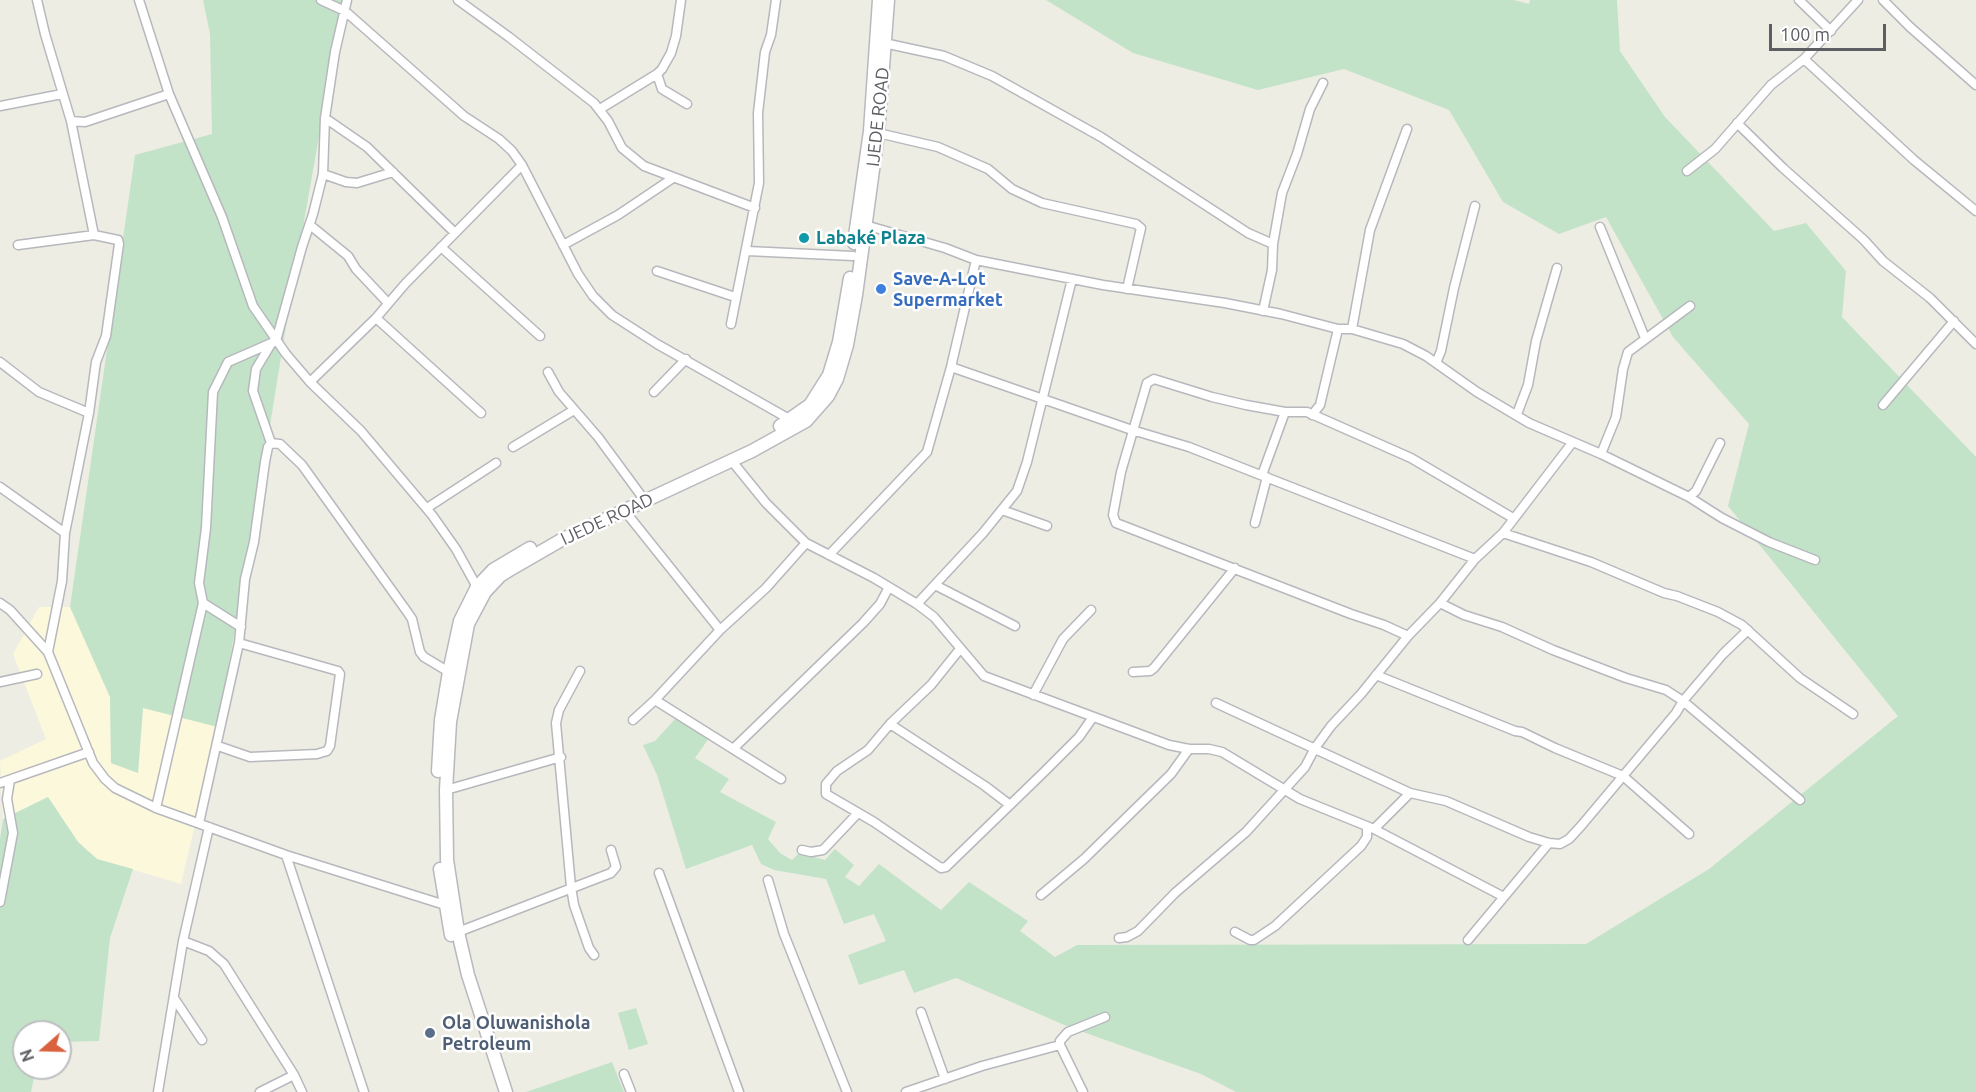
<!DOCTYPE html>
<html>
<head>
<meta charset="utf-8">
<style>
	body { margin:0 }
	#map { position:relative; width:1976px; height:1092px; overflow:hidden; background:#edede4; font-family:Ubuntu,sans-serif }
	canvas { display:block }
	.north { position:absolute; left:12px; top:1020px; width:60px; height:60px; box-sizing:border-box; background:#fff; border:2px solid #bebfc1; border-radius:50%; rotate:250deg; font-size:16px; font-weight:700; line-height:24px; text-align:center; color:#5c5e63 }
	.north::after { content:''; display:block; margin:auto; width:21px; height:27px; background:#d9613e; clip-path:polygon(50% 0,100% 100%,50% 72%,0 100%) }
	.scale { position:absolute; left:1769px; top:24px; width:117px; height:27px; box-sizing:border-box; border:3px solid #5c5e63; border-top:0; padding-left:8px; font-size:18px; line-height:21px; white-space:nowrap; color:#5c5e63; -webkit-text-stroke:4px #fff; paint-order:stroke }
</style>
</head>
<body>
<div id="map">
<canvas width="1976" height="1092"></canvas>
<div class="north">N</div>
<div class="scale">100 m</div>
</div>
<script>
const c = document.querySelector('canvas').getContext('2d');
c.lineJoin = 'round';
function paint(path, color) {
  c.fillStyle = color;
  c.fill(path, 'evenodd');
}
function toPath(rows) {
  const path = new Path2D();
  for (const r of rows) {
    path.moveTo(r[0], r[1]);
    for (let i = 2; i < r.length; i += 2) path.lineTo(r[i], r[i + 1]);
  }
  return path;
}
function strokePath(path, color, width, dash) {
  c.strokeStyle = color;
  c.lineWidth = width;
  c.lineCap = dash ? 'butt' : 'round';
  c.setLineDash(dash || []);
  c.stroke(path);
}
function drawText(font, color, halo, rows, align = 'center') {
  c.font = font + ' Ubuntu,sans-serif';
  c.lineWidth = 5;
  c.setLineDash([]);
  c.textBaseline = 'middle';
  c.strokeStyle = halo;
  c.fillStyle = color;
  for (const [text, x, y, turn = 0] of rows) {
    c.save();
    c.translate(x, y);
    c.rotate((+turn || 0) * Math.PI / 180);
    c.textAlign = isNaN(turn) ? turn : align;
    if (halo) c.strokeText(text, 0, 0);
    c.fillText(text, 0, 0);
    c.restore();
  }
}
paint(toPath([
	[39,607,70,607,110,697,111,763,138,773,143,708,218,727,181,884,97,859,78,842,48,797,3,819,0,761,46,739,13,654]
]), '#fbf8dc');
paint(toPath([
	[203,0,343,0,289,307,264,463,218,727,143,708,138,773,111,763,110,697,70,607,135,155,212,134,210,34],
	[1046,0,1514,0,1529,4,1530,0,1617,0,1620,51,1665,117,1774,231,1806,223,1846,271,1842,317,1976,457,1976,1092,1236,1092,1201,1074,1069,1027,956,978,914,993,904,970,859,985,848,955,886,941,874,914,844,924,826,879,774,870,761,864,752,845,686,869,657,775,643,745,655,741,675,719,709,738,695,758,729,779,720,792,776,822,768,839,780,853,792,860,799,853,825,860,835,849,854,865,845,877,859,886,879,864,941,910,969,882,1028,921,1020,931,1055,957,1077,945,1586,944,1709,869,1898,716,1728,506,1749,424,1673,337,1606,217,1559,234,1503,202,1449,110,1344,69,1258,90,1133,53],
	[48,797,78,842,97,859,133,869,110,938,99,1041,60,1042,60,1032,24,1032,24,1068,36,1068,31,1092,0,1092,0,839,3,819],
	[636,1008,648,1044,629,1050,618,1013],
	[612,1062,624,1092,526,1092,535,1089]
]), '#c3e3c8');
const minor = toPath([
	[37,0,45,34,71,121,85,122,169,94],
	[139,0,169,94,222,217,253,306,286,354,310,382,361,431,432,515,456,549,477,587],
	[321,0,345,11,464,116,499,139,512,151,522,165,578,274,593,296,612,315,657,344,791,420],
	[458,0,509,37,594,103,608,121,622,148,644,166,755,208],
	[1799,0,1831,31],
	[1858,0,1804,59,1914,160,1976,211],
	[1883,0,1910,27,1976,85],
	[884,43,944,56,992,76,1101,137,1248,233,1273,244],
	[657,74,662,89,687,104],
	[0,106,62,94],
	[600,109,657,74,662,69,671,53,676,36,681,0],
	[325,118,367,147,455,233],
	[71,121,94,235],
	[1737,123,1783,168,1864,240,1883,261,1930,298,1976,344],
	[878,133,938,147,988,169,1012,189,1042,203,1136,224,1141,228,1127,289],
	[1687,171,1715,149,1771,85,1804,59],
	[323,174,346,182,357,183,393,172],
	[310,225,348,256,356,269,388,303],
	[865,225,945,248,976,260,1103,285,1225,303,1281,314,1338,329,1352,329,1403,344,1426,356,1477,392,1529,423,1601,454,1689,497,1722,518,1769,542,1815,560],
	[1600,227,1645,338],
	[18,245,94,235,118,240,119,244,106,336,96,362,89,413,65,533,62,581,48,652],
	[563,245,618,215,673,178],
	[441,247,540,336],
	[747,251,853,256],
	[657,271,735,297],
	[1263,311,1272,270,1273,244,1282,193,1297,154,1310,109,1323,83],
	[376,318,481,413],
	[731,324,759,183,758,113,765,52,771,35,776,0],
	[1352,329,1370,230,1407,129],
	[271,344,256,369,253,391,271,443],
	[0,362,39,392,89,413],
	[1436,363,1441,351,1454,288,1475,206],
	[951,367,1132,430,1189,447,1475,559],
	[548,372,559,392,598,437,640,494],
	[310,382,376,318,405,284,522,165],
	[654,392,686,359],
	[1883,405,1954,321],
	[1517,414,1528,385,1536,341,1557,268],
	[1312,415,1320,405,1338,329],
	[271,443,280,444,302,465,408,613,412,619,420,652,424,657,449,672],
	[513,447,574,410],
	[1601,454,1616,417,1623,369,1628,352,1690,306],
	[1262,475,1285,412],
	[0,487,65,533],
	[1689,497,1696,491,1720,443],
	[427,508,496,463],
	[624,510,720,630],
	[1002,510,1047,526],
	[1255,523,1267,477],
	[1503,533,1591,562,1664,593,1677,596,1718,612,1742,625,1800,678,1853,714],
	[806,543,874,578,917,604,934,617,984,676,1169,745,1189,749,1209,749,1222,752,1300,799,1374,829,1504,897],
	[829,555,927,452,951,367,976,260],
	[935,585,1015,626],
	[0,603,10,610,48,652,93,763,105,779,115,788,156,808,286,855,445,905],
	[203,603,241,627],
	[1440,603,1464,615,1502,627,1553,650,1626,678,1666,690,1683,701,1800,800],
	[917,604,983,533,1017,491,1027,462,1072,279],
	[1408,636,1384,625,1351,614,1116,523,1113,515,1121,472,1147,383,1154,379,1212,397,1246,405,1285,412,1307,412,1411,458,1513,518],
	[960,649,931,685,890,724,868,750,837,771,826,784,826,794,874,822,941,868,946,867,1044,772,1079,737,1093,717],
	[580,671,559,710,556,723,571,887,574,905,589,948,594,955],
	[1133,672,1150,671,1154,668,1235,568],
	[1376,675,1515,731,1522,732,1555,748,1623,776,1689,834],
	[0,682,37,674],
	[1033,695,1063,639,1091,610],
	[655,700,781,779],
	[1216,703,1410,793,1446,801,1529,837,1549,843,1560,844,1569,839,1581,826,1676,713,1683,701,1723,654,1748,630],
	[633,720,655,700,720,630,766,588,806,543,766,503,731,460],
	[890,724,985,786,1010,805],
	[218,746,250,757,317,754,327,751,330,746,340,674,338,671,239,643],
	[734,748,863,623,880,604,889,587],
	[0,783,89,752],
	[446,790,561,757],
	[156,808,203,603,199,583,206,528,213,392,228,362,276,341,302,247,313,214,323,174,325,118,335,52,347,0],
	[199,823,239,643,245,579,254,542,265,462,268,447,271,443],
	[1374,829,1410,793],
	[802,850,811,852,823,850,858,813],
	[286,855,364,1092],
	[659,873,739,1092],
	[768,880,784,934,847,1092],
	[1041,895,1084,859,1171,774,1189,749],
	[0,902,13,833,7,799,10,780],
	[458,932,611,873,616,867,611,850],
	[1235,932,1250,940,1254,940,1275,926,1361,846,1367,837,1367,827],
	[1119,938,1127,937,1138,931,1175,893,1246,832,1305,767,1315,748,1331,726,1361,694,1408,636,1440,603,1475,559,1503,533,1572,443],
	[1468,940,1549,843],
	[183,941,209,951,224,964,294,1075,302,1092],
	[174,998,202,1040],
	[921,1012,945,1079],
	[1060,1045,1060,1041,1068,1032,1105,1017],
	[1060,1045,1083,1092],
	[624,1074,631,1092],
	[158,1092,183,941,209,827],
	[260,1092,294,1075],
	[906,1092,982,1066,1060,1045]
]);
const secondary = toPath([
	[854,243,870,131,879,0],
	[780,426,810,405,829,375,839,342,850,278],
	[438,771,441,720,449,672,460,621,477,587,493,570,530,548],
	[440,869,451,935],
	[506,1092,468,975,458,932,447,860,446,790,450,722,468,624,485,592,500,576,511,569,563,539,752,451,806,421,828,396,837,379,847,345,856,295,878,133,888,0]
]);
strokePath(minor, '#b7b8bd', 11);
strokePath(secondary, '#b8b9bf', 15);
strokePath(minor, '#fff', 8);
strokePath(secondary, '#fff', 12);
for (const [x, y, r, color] of [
	[804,238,6,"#0f9aa8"],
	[881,289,6,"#3f7fe0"],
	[430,1033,6,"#5c6f8a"]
]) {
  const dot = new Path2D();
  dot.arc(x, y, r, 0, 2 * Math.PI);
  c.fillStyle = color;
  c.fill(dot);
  strokePath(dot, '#fff', 2);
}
drawText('18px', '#5c5e63', '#fff', [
	["IJEDE ROAD",878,117,-84],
	["IJEDE ROAD",607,519,-25]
]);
drawText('bold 18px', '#0d838f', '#fff', [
	["Labaké Plaza",816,238]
], 'left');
drawText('bold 18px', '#366cbe', '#fff', [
	["Save-A-Lot",893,279],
	["Supermarket",893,300]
], 'left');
drawText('bold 18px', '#4e5e75', '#fff', [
	["Ola Oluwanishola",442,1023],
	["Petroleum",442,1044]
], 'left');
</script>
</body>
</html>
